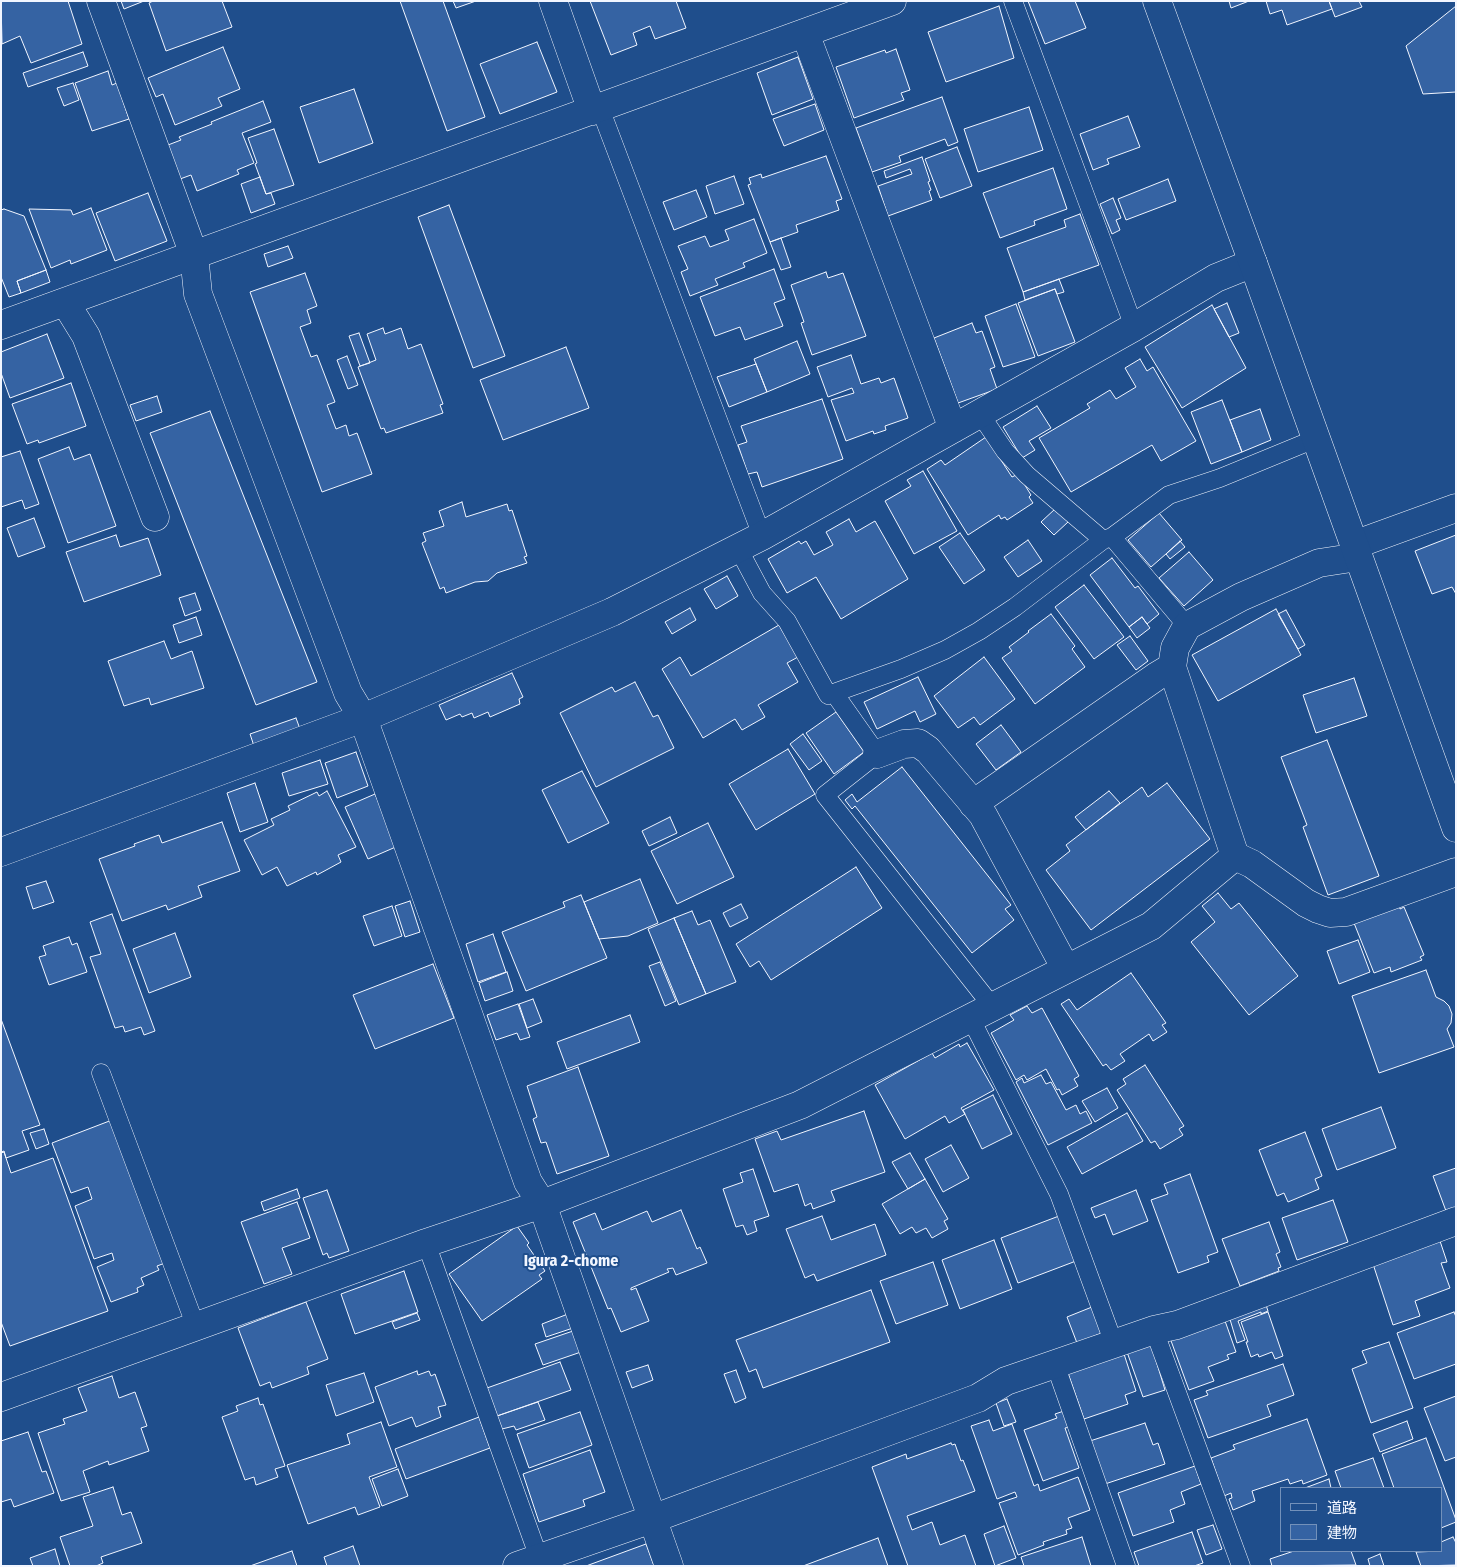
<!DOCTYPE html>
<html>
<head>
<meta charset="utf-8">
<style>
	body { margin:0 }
	#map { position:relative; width:1457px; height:1567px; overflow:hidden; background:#1f4e8c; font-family:"Fira Sans Condensed","Noto Sans JP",sans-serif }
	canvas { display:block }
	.frame { position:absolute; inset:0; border:2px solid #f2f6ff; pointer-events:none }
	.legend { position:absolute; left:1280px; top:1487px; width:162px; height:65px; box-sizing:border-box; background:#1f4e8c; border:1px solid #7391ba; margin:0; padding:6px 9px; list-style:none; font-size:15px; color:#f2f6ff }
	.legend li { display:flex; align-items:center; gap:10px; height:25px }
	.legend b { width:25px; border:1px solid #7391ba }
</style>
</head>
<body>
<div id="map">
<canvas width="1457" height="1567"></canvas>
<div class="frame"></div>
<ul class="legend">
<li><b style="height:6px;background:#1f4e8c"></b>道路</li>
<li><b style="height:14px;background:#3563a3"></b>建物</li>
</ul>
</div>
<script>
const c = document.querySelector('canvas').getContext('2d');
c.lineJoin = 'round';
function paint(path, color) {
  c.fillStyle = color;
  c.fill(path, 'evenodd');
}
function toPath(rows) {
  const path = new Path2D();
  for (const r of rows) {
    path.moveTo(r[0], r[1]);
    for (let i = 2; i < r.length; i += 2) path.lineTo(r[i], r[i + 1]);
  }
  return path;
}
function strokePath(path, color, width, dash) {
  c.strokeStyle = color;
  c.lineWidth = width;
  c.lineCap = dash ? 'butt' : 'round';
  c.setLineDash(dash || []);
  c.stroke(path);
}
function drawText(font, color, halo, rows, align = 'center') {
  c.font = font + ' "Fira Sans Condensed",sans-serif';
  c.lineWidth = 4;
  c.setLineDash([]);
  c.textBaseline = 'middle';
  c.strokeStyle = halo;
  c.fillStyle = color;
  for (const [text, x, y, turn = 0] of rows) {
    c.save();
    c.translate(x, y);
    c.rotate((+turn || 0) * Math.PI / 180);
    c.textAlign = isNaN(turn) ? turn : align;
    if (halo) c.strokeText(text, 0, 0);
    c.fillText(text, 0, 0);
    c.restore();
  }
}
const building = toPath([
	[1,1,68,1,82,44,31,63,20,36,2,44,1,1],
	[121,1,144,1,124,9,121,1],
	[153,1,222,1,232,27,166,51,149,3,153,1],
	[400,1,443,1,485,117,447,131,400,1],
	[453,1,476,1,456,8,453,1],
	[590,1,676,1,686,28,655,39,650,26,633,33,637,45,611,55,590,1],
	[1028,1,1075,1,1086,28,1045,44,1028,1],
	[1229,1,1249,1,1231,8,1229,1],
	[1266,1,1329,1,1332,9,1287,25,1282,10,1270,14,1266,1],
	[1329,1,1359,1,1362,7,1335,17,1329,1],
	[999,6,1014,58,946,82,928,32,999,6],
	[1456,6,1456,92,1423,94,1406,46,1456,6],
	[537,42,557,92,500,114,480,64,537,42],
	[223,47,240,89,218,98,222,106,175,125,163,94,156,97,148,78,223,47],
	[896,49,910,90,901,93,904,100,854,118,836,67,885,50,886,53,896,49],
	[83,52,88,66,28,87,23,73,83,52],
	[798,57,813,99,772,115,757,73,798,57],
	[108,71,112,85,117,83,129,119,92,131,75,83,108,71],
	[73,83,79,100,64,106,57,88,73,83],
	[354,89,373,143,319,163,300,107,354,89],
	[942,97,958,142,948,146,945,139,899,156,901,162,872,172,856,128,942,97],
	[263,101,271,122,242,133,254,163,237,170,239,174,197,191,191,175,180,179,168,145,181,140,179,137,212,124,211,122,263,101],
	[815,104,824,130,784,146,773,119,815,104],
	[1029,107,1043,150,978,172,964,129,1029,107],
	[1128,116,1140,147,1107,159,1109,164,1093,170,1080,134,1128,116],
	[274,129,294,185,266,194,255,164,257,163,248,138,274,129],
	[957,147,972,186,940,198,925,159,957,147],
	[826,156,842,199,836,201,839,210,796,225,798,232,770,242,748,185,751,184,749,178,761,174,762,178,826,156],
	[922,157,930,181,928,182,931,190,929,191,932,200,888,216,878,186,912,174,910,169,886,178,884,171,922,157],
	[1053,168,1067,209,1034,221,1035,225,1000,238,983,193,1053,168],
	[734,176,744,204,715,214,706,186,734,176],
	[260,177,266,194,271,193,275,204,251,213,241,184,260,177],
	[1168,179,1176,201,1126,220,1118,199,1168,179],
	[696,190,707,217,674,230,663,202,696,190],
	[148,193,167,241,115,261,96,213,148,193],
	[1113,198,1121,218,1116,220,1120,230,1112,234,1100,204,1113,198],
	[449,205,505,356,473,368,418,217,449,205],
	[91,208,107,250,71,264,70,260,51,268,29,209,71,210,73,215,91,208],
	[4,209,24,216,46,270,17,281,21,293,9,297,1,277,1,210,4,209],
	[1080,214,1099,265,1023,292,1007,248,1066,227,1064,220,1080,214],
	[754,219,767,253,743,263,745,267,715,279,718,285,690,296,681,272,688,269,678,246,705,236,710,247,729,240,725,230,754,219],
	[781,238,791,267,781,270,770,242,781,238],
	[288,246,293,258,268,267,264,254,288,246],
	[774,269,785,299,774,303,783,326,745,340,740,327,715,336,700,297,774,269],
	[46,270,50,282,21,293,17,281,46,270],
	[826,272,828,278,843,273,866,336,812,355,801,323,804,322,791,285,826,272],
	[305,273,317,306,307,310,311,323,300,327,311,357,317,355,335,402,327,405,336,429,346,425,349,436,357,433,372,474,322,492,250,292,305,273],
	[1059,279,1064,292,1057,294,1055,289,1025,300,1023,292,1059,279],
	[1055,289,1075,342,1038,356,1018,303,1055,289],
	[1227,303,1239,333,1229,337,1214,309,1227,303],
	[1016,304,1035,357,1003,367,985,316,1016,304],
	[1212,305,1246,368,1182,408,1145,347,1212,305],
	[972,323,976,333,982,331,995,367,990,369,997,389,958,403,934,338,972,323],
	[383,328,385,334,401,328,408,349,421,344,443,404,440,405,443,413,386,433,384,428,381,429,358,367,376,360,367,334,383,328],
	[359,333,370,363,360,366,349,336,359,333],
	[47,334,64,378,10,398,1,373,1,352,47,334],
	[797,341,810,374,767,392,754,359,797,341],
	[566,347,589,408,503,440,480,380,566,347],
	[851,355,861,384,879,378,881,383,894,378,908,418,885,426,886,430,874,434,873,431,846,441,831,400,854,393,852,388,828,397,817,367,851,355],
	[347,356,358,385,348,389,337,360,347,356],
	[1140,359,1147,371,1153,367,1196,441,1161,461,1152,445,1071,492,1039,438,1090,408,1087,404,1110,390,1116,399,1136,387,1125,368,1140,359],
	[756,364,767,392,729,407,717,377,756,364],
	[71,383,86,426,39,443,38,440,27,444,12,404,71,383],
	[157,396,162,412,136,421,130,405,157,396],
	[822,399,843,459,762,487,757,472,748,474,738,445,747,442,741,426,822,399],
	[1222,400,1242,452,1211,464,1191,412,1222,400],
	[1037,406,1051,428,1029,441,1035,450,1022,458,1003,427,1037,406],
	[1260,409,1271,440,1242,452,1230,420,1260,409],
	[210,411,317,682,256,705,150,433,210,411],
	[986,437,1012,477,1018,474,1031,495,1029,497,1033,503,1007,520,1005,517,1001,519,999,515,968,535,927,469,941,460,945,465,986,437],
	[69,447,74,460,90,454,116,526,68,543,38,459,69,447],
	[20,451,39,504,25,509,22,500,1,507,1,457,20,451],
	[923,471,957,531,914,554,885,501,911,486,907,480,923,471],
	[462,502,466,517,507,504,509,511,512,510,527,556,524,557,527,563,497,573,488,581,475,582,446,593,444,587,440,589,422,543,426,541,423,533,444,526,439,511,462,502],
	[1055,509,1068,522,1054,535,1041,522,1055,509],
	[1159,513,1182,540,1151,567,1128,540,1159,513],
	[34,518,45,547,18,557,7,528,34,518],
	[849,519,856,532,875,521,908,579,841,619,816,577,787,593,768,559,799,541,801,544,806,541,814,555,833,545,826,532,849,519],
	[960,533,985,570,964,584,939,547,960,533],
	[116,535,120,547,148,538,161,575,84,602,66,552,116,535],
	[1456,535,1456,594,1452,587,1432,594,1415,551,1456,535],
	[1028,540,1042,561,1018,577,1004,557,1028,540],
	[1180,541,1185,547,1170,559,1166,554,1180,541],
	[1189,552,1213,580,1184,606,1159,578,1189,552],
	[1112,558,1135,588,1138,586,1159,614,1147,624,1142,617,1129,627,1090,575,1112,558],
	[727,576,738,596,716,609,704,589,727,576],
	[1084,585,1124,637,1094,659,1055,607,1084,585],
	[195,593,201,610,185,616,179,598,195,593],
	[690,608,696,620,672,634,665,622,690,608],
	[1276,609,1301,655,1218,701,1192,655,1276,609],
	[1286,610,1305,645,1298,649,1278,614,1286,610],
	[1051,614,1075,646,1072,649,1085,667,1035,704,1002,658,1012,651,1009,647,1029,632,1028,631,1051,614],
	[196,617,202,635,179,643,173,625,196,617],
	[1142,617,1150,628,1137,638,1129,627,1142,617],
	[779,625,798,657,787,663,798,682,758,705,765,717,742,730,735,719,703,738,662,669,680,657,691,676,779,625],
	[1130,636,1148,661,1136,670,1117,645,1130,636],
	[164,641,171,659,192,651,204,688,151,705,149,698,124,706,108,661,164,641],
	[984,657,1015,699,980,725,974,717,958,728,934,696,984,657],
	[512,673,523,697,519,699,520,704,490,717,488,712,474,718,472,713,462,717,460,714,446,720,439,705,512,673],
	[918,677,936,714,920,722,915,711,877,729,864,702,918,677],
	[1354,678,1367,716,1316,733,1303,695,1354,678],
	[635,682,653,717,658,715,674,748,596,787,560,713,612,687,615,692,635,682],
	[836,712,864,752,834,774,806,733,836,712],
	[296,718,300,729,254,746,250,734,296,718],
	[1001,725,1021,752,996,770,976,744,1001,725],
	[803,734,822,761,809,770,790,744,803,734],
	[1327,740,1379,876,1328,895,1303,827,1307,825,1281,757,1327,740],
	[788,749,815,794,756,830,729,784,788,749],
	[356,752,368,786,337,798,325,763,356,752],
	[320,760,328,784,289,796,282,773,320,760],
	[902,767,1011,905,1005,909,1014,920,972,953,855,806,852,809,845,800,852,794,857,802,902,767],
	[582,771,609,823,568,843,542,790,582,771],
	[255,783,268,822,240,832,227,793,255,783],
	[1167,783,1210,839,1091,930,1046,870,1070,851,1066,845,1142,787,1148,797,1167,783],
	[327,791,356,847,338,855,341,862,317,875,316,872,287,886,277,867,262,875,244,840,274,825,271,819,290,810,288,806,317,792,319,796,327,791],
	[1109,791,1120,803,1086,830,1075,817,1109,791],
	[375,794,398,846,368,859,345,807,375,794],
	[670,817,677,833,649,846,642,831,670,817],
	[222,822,240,871,198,886,202,897,168,910,166,905,122,921,99,859,135,846,134,844,159,835,162,843,222,822],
	[708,823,734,877,677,904,651,851,708,823],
	[856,867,882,908,771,980,759,961,750,967,736,944,856,867],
	[640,879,658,923,628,936,599,939,584,902,640,879],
	[46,881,54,902,33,909,26,887,46,881],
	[1218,893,1231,909,1239,903,1298,976,1249,1015,1191,942,1215,922,1202,906,1218,893],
	[581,895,607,958,526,991,502,932,565,907,563,902,581,895],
	[410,901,420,932,405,937,395,906,410,901],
	[741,904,748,918,730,927,723,913,741,904],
	[1399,905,1400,909,1404,907,1424,955,1420,957,1422,960,1391,972,1390,967,1374,973,1354,923,1399,905],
	[392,906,402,936,374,946,363,916,392,906],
	[692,911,698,925,710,920,736,982,706,994,674,918,692,911],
	[112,914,155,1031,144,1035,141,1027,125,1032,123,1026,115,1028,90,957,101,954,90,922,112,914],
	[674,918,706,994,679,1005,648,929,674,918],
	[175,933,191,977,149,993,133,949,175,933],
	[493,934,506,972,478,982,466,944,493,934],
	[69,937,72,945,77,943,87,972,49,985,39,957,46,955,43,946,69,937],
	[1358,940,1370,972,1339,984,1327,951,1358,940],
	[660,962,676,1001,665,1006,649,966,660,962],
	[433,964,454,1018,375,1049,353,995,433,964],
	[1426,970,1436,997,1444,1001,1449,1006,1452,1014,1451,1023,1447,1029,1454,1047,1379,1073,1352,996,1426,970],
	[507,972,513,991,485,1001,479,983,507,972],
	[1131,973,1166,1023,1162,1025,1167,1032,1153,1041,1149,1034,1120,1054,1125,1061,1111,1070,1106,1064,1103,1066,1061,1004,1069,999,1077,1010,1131,973],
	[533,999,542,1022,527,1028,519,1004,533,999],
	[518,1004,530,1037,520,1040,517,1033,496,1040,487,1015,518,1004],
	[1027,1006,1032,1013,1042,1008,1079,1076,1074,1079,1078,1086,1062,1095,1059,1089,1057,1090,1046,1069,1027,1080,1024,1075,1016,1080,991,1033,1014,1020,1010,1015,1027,1006],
	[630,1015,640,1042,567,1069,557,1042,630,1015],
	[1,1019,40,1125,22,1131,29,1150,6,1158,4,1151,1,1152,1,1019],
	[967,1043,994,1090,961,1108,965,1114,949,1123,945,1116,905,1139,875,1085,932,1053,935,1058,959,1044,960,1047,967,1043],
	[1145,1065,1184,1126,1179,1129,1183,1135,1160,1149,1155,1141,1151,1143,1117,1090,1126,1084,1123,1079,1145,1065],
	[578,1067,609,1156,557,1174,546,1142,541,1143,533,1119,537,1117,527,1086,578,1067],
	[1041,1075,1046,1084,1051,1082,1066,1110,1076,1105,1080,1114,1086,1111,1092,1123,1048,1145,1016,1082,1022,1078,1024,1083,1041,1075],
	[1107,1088,1118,1108,1095,1122,1082,1101,1107,1088],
	[993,1095,1012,1134,982,1149,963,1110,993,1095],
	[1381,1107,1396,1148,1337,1170,1322,1129,1381,1107],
	[864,1111,885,1172,831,1191,835,1201,813,1209,811,1203,805,1206,798,1184,774,1192,755,1139,777,1131,781,1140,864,1111],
	[1127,1113,1143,1141,1082,1174,1067,1147,1127,1113],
	[112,1120,165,1263,157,1266,159,1270,141,1278,144,1285,137,1288,138,1292,111,1302,97,1267,114,1260,112,1253,94,1259,75,1206,92,1199,88,1187,71,1193,52,1143,112,1120],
	[44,1129,49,1144,36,1149,30,1133,44,1129],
	[1305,1132,1322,1176,1315,1179,1319,1189,1288,1202,1284,1193,1277,1196,1259,1150,1305,1132],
	[951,1145,969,1178,943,1192,925,1159,951,1145],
	[4,1152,11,1173,53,1158,108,1311,10,1346,1,1322,1,1153,4,1152],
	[910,1153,925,1179,908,1189,892,1162,910,1153],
	[1456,1168,1456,1207,1446,1211,1433,1176,1456,1168],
	[753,1169,769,1216,754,1221,757,1231,747,1235,743,1225,736,1227,723,1189,743,1182,740,1173,753,1169],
	[1190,1174,1218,1252,1207,1256,1209,1262,1178,1273,1151,1200,1168,1194,1164,1184,1190,1174],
	[925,1179,948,1219,944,1221,948,1229,932,1238,926,1228,916,1233,912,1227,900,1234,882,1204,925,1179],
	[297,1189,300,1198,264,1211,261,1202,297,1189],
	[327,1190,349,1251,329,1258,327,1253,323,1255,303,1198,327,1190],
	[1136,1190,1148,1221,1113,1235,1105,1214,1095,1218,1091,1208,1136,1190],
	[1333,1200,1348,1242,1297,1260,1282,1218,1333,1200],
	[297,1202,310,1238,282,1248,292,1274,264,1284,241,1222,297,1202],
	[681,1210,697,1249,700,1247,707,1263,676,1275,673,1268,667,1269,669,1272,631,1288,631,1290,636,1288,649,1321,621,1332,611,1308,608,1309,573,1222,595,1213,602,1230,647,1211,652,1222,681,1210],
	[822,1216,831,1240,875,1224,886,1255,817,1281,814,1274,805,1278,786,1229,822,1216],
	[1059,1216,1076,1261,1018,1283,1001,1238,1059,1216],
	[1269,1222,1280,1252,1276,1254,1281,1267,1278,1268,1279,1271,1240,1286,1222,1239,1269,1222],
	[517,1226,529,1243,527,1245,545,1271,539,1275,542,1279,482,1321,449,1274,517,1226],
	[994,1240,1012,1289,960,1309,942,1260,994,1240],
	[1440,1241,1447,1262,1441,1263,1450,1288,1415,1301,1420,1316,1393,1325,1373,1264,1440,1241],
	[933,1262,948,1305,896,1324,880,1281,933,1262],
	[404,1271,418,1312,355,1334,341,1294,404,1271],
	[871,1290,890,1342,763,1388,756,1369,749,1372,736,1340,871,1290],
	[306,1302,328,1359,307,1367,309,1374,272,1388,270,1382,260,1386,238,1328,306,1302],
	[1265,1302,1268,1311,1261,1314,1261,1312,1238,1321,1245,1340,1237,1343,1229,1316,1265,1302],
	[1092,1307,1102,1333,1077,1343,1067,1317,1092,1307],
	[1268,1312,1283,1356,1275,1359,1272,1352,1259,1357,1258,1354,1251,1357,1246,1342,1248,1342,1241,1322,1268,1312],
	[1454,1312,1456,1317,1456,1364,1414,1379,1397,1333,1454,1312],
	[417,1313,420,1320,395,1329,392,1322,417,1313],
	[568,1314,573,1328,546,1337,542,1324,568,1314],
	[1224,1318,1236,1352,1227,1355,1229,1359,1208,1367,1214,1381,1189,1390,1170,1338,1224,1318],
	[573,1331,581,1352,543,1365,535,1344,573,1331],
	[1389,1342,1413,1408,1371,1423,1352,1369,1367,1363,1362,1351,1389,1342],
	[1151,1344,1165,1390,1143,1397,1127,1352,1151,1344],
	[1124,1354,1136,1391,1125,1395,1128,1404,1084,1419,1068,1373,1124,1354],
	[560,1362,571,1390,497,1416,487,1388,560,1362],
	[1283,1364,1294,1395,1267,1405,1271,1416,1208,1438,1194,1400,1208,1395,1206,1391,1283,1364],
	[648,1365,653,1380,632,1388,626,1372,648,1365],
	[736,1370,746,1398,735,1403,724,1374,736,1370],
	[417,1371,418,1375,429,1371,431,1376,435,1374,446,1405,438,1407,441,1417,416,1427,412,1417,389,1426,375,1387,417,1371],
	[364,1373,374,1402,336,1416,326,1385,364,1373],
	[112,1376,119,1398,135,1392,147,1426,141,1428,149,1451,109,1465,108,1461,83,1471,90,1492,61,1501,38,1433,65,1424,63,1419,87,1411,78,1388,112,1376],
	[1456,1396,1456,1457,1445,1461,1424,1408,1456,1396],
	[258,1398,260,1405,263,1404,285,1466,275,1469,278,1477,256,1485,254,1477,245,1480,222,1417,238,1411,236,1406,258,1398],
	[1007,1399,1016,1422,1004,1426,996,1403,1007,1399],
	[538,1402,545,1420,516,1430,514,1426,502,1429,497,1416,538,1402],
	[1064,1411,1070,1427,1065,1428,1079,1468,1043,1481,1024,1430,1057,1418,1055,1414,1064,1411],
	[580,1412,592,1445,529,1468,517,1434,580,1412],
	[479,1417,490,1448,406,1479,395,1449,479,1417],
	[1307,1419,1327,1475,1303,1484,1302,1480,1290,1484,1288,1479,1252,1491,1255,1501,1233,1510,1229,1499,1232,1498,1231,1493,1224,1496,1211,1458,1235,1449,1233,1445,1307,1419],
	[989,1420,993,1431,1012,1424,1034,1486,1038,1484,1040,1491,1078,1477,1090,1510,1068,1518,1072,1528,1066,1530,1067,1534,1043,1542,1044,1545,1018,1555,999,1503,1017,1497,1015,1492,997,1499,971,1426,989,1420],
	[1407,1421,1413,1439,1380,1452,1373,1434,1407,1421],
	[381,1422,397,1467,369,1477,380,1507,358,1515,355,1507,308,1524,287,1465,350,1444,347,1434,381,1422],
	[1145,1423,1153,1445,1158,1443,1165,1464,1105,1484,1090,1441,1145,1423],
	[28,1432,42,1472,46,1471,54,1493,14,1507,11,1499,1,1502,1,1441,28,1432],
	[1426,1438,1456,1520,1456,1522,1441,1528,1441,1488,1394,1488,1382,1454,1426,1438],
	[951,1443,952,1445,955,1444,961,1461,963,1460,975,1491,907,1516,912,1530,932,1522,940,1545,965,1535,976,1566,908,1566,872,1467,906,1454,907,1459,951,1443],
	[590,1450,605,1492,583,1500,585,1506,539,1522,523,1474,590,1450],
	[1373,1458,1384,1488,1341,1488,1335,1471,1373,1458],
	[1195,1466,1201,1484,1181,1492,1185,1504,1170,1510,1174,1522,1133,1536,1118,1493,1195,1466],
	[398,1469,408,1496,382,1506,372,1479,398,1469],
	[1329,1479,1331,1488,1305,1488,1329,1479],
	[113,1487,122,1515,131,1512,142,1543,101,1557,103,1563,96,1566,70,1566,60,1537,93,1526,83,1497,113,1487],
	[1213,1525,1222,1549,1206,1555,1197,1530,1213,1525],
	[1004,1526,1016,1558,995,1566,984,1534,1004,1526],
	[1192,1532,1203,1563,1194,1566,1139,1566,1134,1552,1192,1532],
	[1082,1537,1091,1566,1024,1566,1021,1557,1082,1537],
	[1453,1537,1456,1543,1456,1565,1421,1566,1416,1552,1441,1551,1441,1542,1453,1537],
	[878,1538,888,1566,803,1566,878,1538],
	[646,1544,654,1566,586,1566,646,1544],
	[353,1546,360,1566,327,1566,324,1557,353,1546],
	[55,1549,60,1566,33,1566,30,1558,55,1549],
	[292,1551,297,1566,250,1566,292,1551],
	[1294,1551,1351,1551,1356,1565,1272,1566,1270,1559,1294,1551],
	[1380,1554,1384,1566,1370,1566,1368,1559,1380,1554]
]);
paint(building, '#3563a3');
strokePath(building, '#f2f6ff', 1);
const service = toPath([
	[1013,1,1134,327],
	[600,108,762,536],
	[980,414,1005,451,1027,475,1103,540],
	[1112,537,1187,626],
	[738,548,762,593,787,621,828,695,901,669,945,650,979,631,1015,607,1103,540,1112,537,1169,495,1220,478,1315,439],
	[834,693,877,754,825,795,992,1006],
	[970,1017,1059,1194,1114,1344],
	[101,1073,196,1327],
	[426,1243,539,1558],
	[1154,1330,1241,1566],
	[1055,1364,1126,1566]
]);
const minor = toPath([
	[101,1,194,255,198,294,348,693,363,718,528,1182,542,1204,669,1566],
	[553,1,592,111],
	[805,33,953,429],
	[65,302,86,336,155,517],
	[1,325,892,1],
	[1354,545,1456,508],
	[877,754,904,744,918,743,928,750,983,815,1066,969],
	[973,804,1157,676,1172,667],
	[1,852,363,718,612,612,762,536,1134,327,1216,278,1253,263],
	[1235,856,1252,864,1306,903,1318,909,1330,913,1346,912,1456,872],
	[1,1397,426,1243,542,1204,800,1105,1151,926,1235,856,1172,667,1175,648,1187,626,1241,597,1319,563,1358,557],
	[517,1566,652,1519,978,1398,1006,1381,1154,1330,1177,1325,1456,1221]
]);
const tertiary = toPath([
	[1157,1,1253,263,1456,828]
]);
strokePath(service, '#f2f6ff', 19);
strokePath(minor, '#f2f6ff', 29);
strokePath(tertiary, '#f2f6ff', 29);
strokePath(service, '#1f4e8c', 18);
strokePath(minor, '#1f4e8c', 28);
strokePath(tertiary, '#1f4e8c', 28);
drawText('bold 16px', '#f2f6ff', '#1f4e8c', [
	["Igura 2-chome",571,1262]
]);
</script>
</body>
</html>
